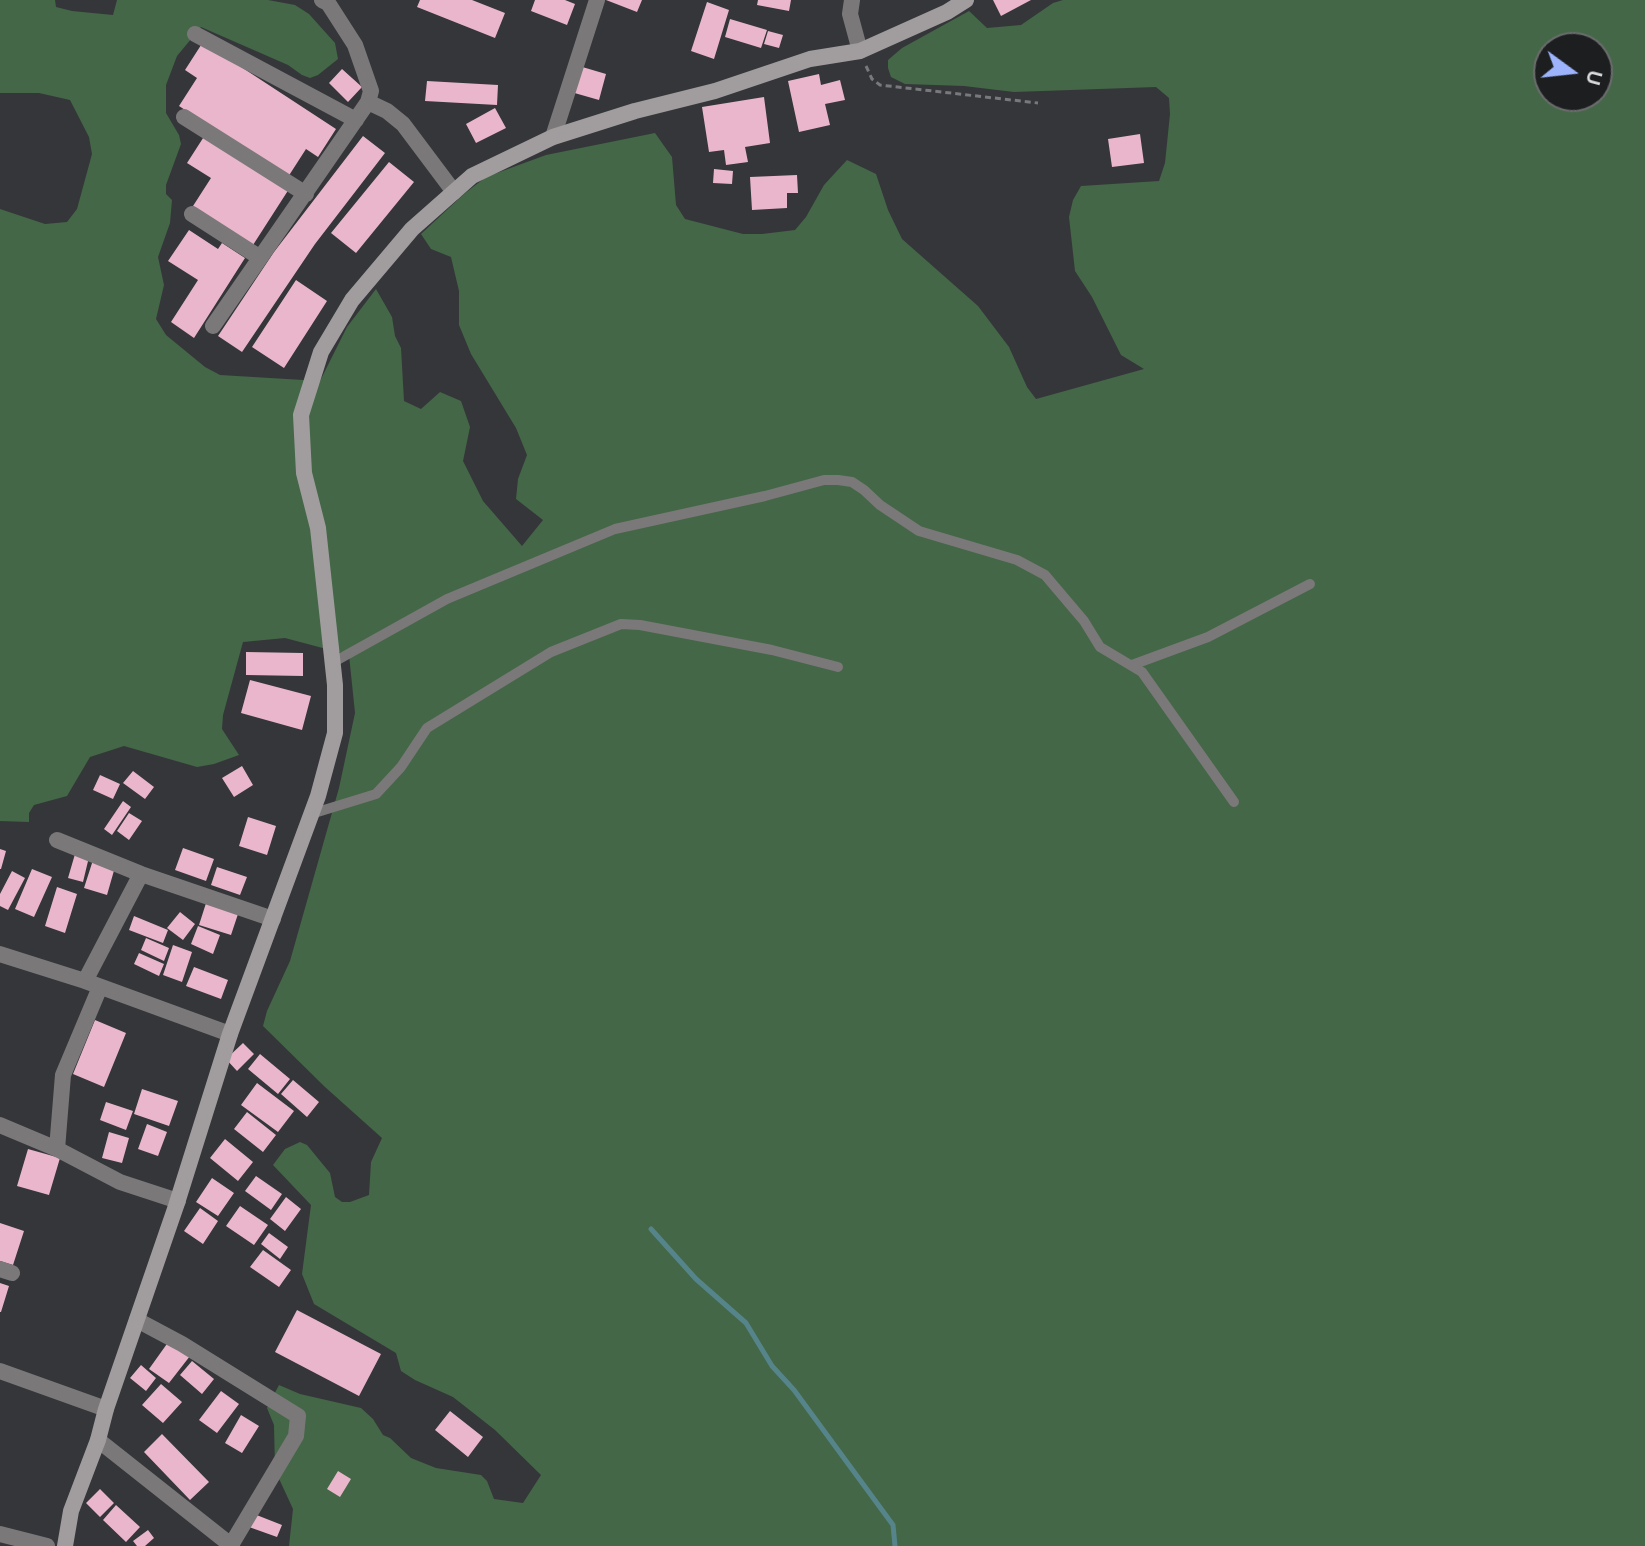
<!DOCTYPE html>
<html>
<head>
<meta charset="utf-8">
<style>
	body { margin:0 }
	#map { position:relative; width:1645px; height:1546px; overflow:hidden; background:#35363a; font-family:Karla,sans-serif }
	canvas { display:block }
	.north { position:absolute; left:1533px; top:32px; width:80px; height:80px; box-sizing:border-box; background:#1d1e1f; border:2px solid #6b6c6d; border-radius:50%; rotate:105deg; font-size:22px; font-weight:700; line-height:32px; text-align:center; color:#dfe0e2 }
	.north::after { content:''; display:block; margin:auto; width:28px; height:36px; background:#9db4fd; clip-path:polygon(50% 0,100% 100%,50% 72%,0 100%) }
</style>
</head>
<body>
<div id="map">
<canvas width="1645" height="1546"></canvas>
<div class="north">U</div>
</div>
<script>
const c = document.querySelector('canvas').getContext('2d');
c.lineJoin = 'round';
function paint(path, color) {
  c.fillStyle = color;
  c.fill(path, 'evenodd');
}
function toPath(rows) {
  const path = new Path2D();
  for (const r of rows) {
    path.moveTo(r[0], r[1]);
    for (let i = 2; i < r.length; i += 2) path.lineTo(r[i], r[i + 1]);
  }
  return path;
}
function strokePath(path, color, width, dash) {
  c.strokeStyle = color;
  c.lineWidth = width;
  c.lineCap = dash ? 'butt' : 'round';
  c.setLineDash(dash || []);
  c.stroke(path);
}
paint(toPath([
	[0,0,55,0,56,7,72,11,113,15,117,0,268,0,295,5,309,14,335,43,338,59,318,75,310,78,302,75,288,65,201,27,177,56,166,85,166,113,179,135,181,144,166,185,166,194,172,200,170,223,158,257,164,285,156,319,166,335,205,367,220,375,320,381,347,327,376,289,392,317,395,336,401,348,404,401,421,409,440,392,461,401,470,427,463,461,483,501,522,546,543,520,516,499,518,479,527,455,516,428,471,354,459,325,459,291,451,257,431,249,421,234,464,194,486,177,546,155,655,133,672,157,676,205,685,219,743,234,762,234,795,230,806,217,824,185,847,160,876,174,888,210,902,239,978,306,1009,347,1027,387,1036,399,1144,369,1121,355,1092,297,1075,271,1069,217,1073,200,1081,186,1159,181,1165,163,1170,114,1169,98,1156,87,1014,92,964,86,905,84,891,77,888,68,888,60,902,48,969,11,987,28,1021,25,1053,3,1063,0,1645,0,1645,1546,289,1546,293,1509,275,1470,274,1425,267,1408,279,1385,300,1394,361,1408,373,1419,383,1435,390,1438,411,1458,436,1468,481,1475,487,1481,494,1499,523,1503,541,1475,495,1430,453,1397,415,1380,401,1371,396,1353,314,1304,302,1274,311,1205,273,1165,285,1149,300,1142,307,1145,330,1173,335,1197,342,1202,350,1202,369,1195,371,1162,382,1138,325,1087,263,1026,267,1011,290,961,339,788,355,713,349,655,285,638,243,642,223,715,222,729,239,755,214,764,197,767,124,746,90,757,67,796,34,805,29,813,29,822,0,821,0,209,45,224,67,222,77,209,92,154,89,137,70,100,39,93,0,93],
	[1549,48,1597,48,1597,96,1549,96]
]), '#446747');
strokePath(toPath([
	[651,1229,696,1279,746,1323,772,1366,794,1390,893,1525,895,1546]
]), '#56848b', 5);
paint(toPath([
	[420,0,472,0,505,13,495,38,417,7],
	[535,0,565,0,575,4,567,25,531,11],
	[606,0,642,0,637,12],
	[758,0,791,0,789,11,757,5],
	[993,0,1031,0,1001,16],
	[707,2,729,10,714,59,691,51],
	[730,19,767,30,761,48,725,37],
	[768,31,783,35,779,48,764,44],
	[203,42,336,129,318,157,306,149,288,177,179,106,197,78,185,70],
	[579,66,606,74,599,100,571,92],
	[342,69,362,87,348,102,329,83],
	[819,74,821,85,840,80,845,100,825,104,830,125,799,132,788,81],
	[427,81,498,85,497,105,425,101],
	[764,97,770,143,745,147,748,162,726,165,724,150,709,152,702,107],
	[495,108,506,128,476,143,466,124],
	[1140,134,1144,163,1112,167,1108,139],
	[205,135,289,189,253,245,193,206,211,178,187,163],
	[363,136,385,153,315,244,242,352,218,336,274,252],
	[389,162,414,182,356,253,331,233],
	[714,169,733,171,732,184,713,183],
	[797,175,798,193,787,193,787,208,752,210,750,177],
	[189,230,218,249,222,243,245,258,194,338,171,322,198,280,168,261],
	[296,280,327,301,284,368,252,347],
	[246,652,303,653,303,676,246,675],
	[250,680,311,696,302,730,241,713],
	[242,766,253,785,234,797,222,778],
	[133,771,154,787,145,799,123,783],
	[100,775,120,784,113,799,93,790],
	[123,801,131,807,112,835,104,829],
	[129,813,142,821,129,840,117,831],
	[248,817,276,826,267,855,239,846],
	[183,848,214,859,206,881,175,870],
	[0,849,6,851,1,869,0,869],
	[75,854,89,857,83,882,68,878],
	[93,860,115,867,107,895,84,888],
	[217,867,247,877,240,895,211,885],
	[32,869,52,877,34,917,15,909],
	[12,871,25,878,8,910,0,906,0,894],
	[57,887,77,894,65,933,45,926],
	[207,900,239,911,231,935,199,925],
	[180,912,195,924,183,940,167,928],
	[134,916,168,930,163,943,129,930],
	[198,926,220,935,213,954,191,944],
	[146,938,169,948,164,961,141,950],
	[173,945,192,952,182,982,163,975],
	[139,953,164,964,159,976,134,964],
	[194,967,228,980,221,999,186,986],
	[95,1020,126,1033,104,1087,73,1074],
	[243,1043,254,1054,237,1071,226,1059],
	[260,1054,290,1079,278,1094,248,1069],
	[293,1080,319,1102,307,1117,281,1094],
	[257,1083,294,1111,278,1132,241,1105],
	[142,1089,178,1101,169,1126,134,1114],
	[106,1102,133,1111,126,1130,100,1120],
	[247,1112,276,1135,263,1152,234,1129],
	[147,1124,167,1132,158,1156,138,1149],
	[109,1132,129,1138,122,1163,102,1158],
	[225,1139,253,1162,238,1181,210,1158],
	[28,1149,60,1158,49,1195,17,1186],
	[256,1176,282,1194,271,1210,245,1191],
	[212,1178,234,1193,218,1216,196,1202],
	[286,1197,301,1209,285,1231,270,1219],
	[240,1206,268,1225,254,1245,226,1226],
	[200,1208,218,1221,203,1244,184,1231],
	[0,1223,24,1231,13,1265,0,1261],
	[269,1233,288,1247,280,1259,261,1244],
	[263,1250,291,1270,279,1287,250,1267],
	[0,1283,9,1286,1,1312,0,1312],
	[297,1310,381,1354,359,1396,275,1352],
	[169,1341,190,1356,169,1383,149,1369],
	[192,1361,214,1379,202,1394,180,1375],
	[141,1365,156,1378,146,1391,130,1378],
	[161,1384,182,1402,163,1423,142,1405],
	[221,1391,239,1404,217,1433,199,1420],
	[450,1411,483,1437,468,1457,435,1430],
	[241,1415,259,1426,242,1453,225,1443],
	[162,1434,209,1482,190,1500,144,1452],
	[338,1471,351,1479,340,1497,327,1489],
	[100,1489,114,1503,100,1517,86,1503],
	[116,1505,140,1527,126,1542,103,1520],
	[254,1514,282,1525,277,1537,249,1527],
	[148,1530,154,1538,145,1546,137,1546,133,1541]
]), '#e9b6cb');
strokePath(toPath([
	[866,66,872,79,880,85,1038,103]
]), '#78797c', 3, [6, 4]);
strokePath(toPath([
	[332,663,447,599,615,529,765,496,824,480,838,480,852,482,864,490,880,505,919,531,1017,560,1045,575,1084,621,1100,647,1142,672,1234,802],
	[1132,665,1208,637,1310,584],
	[311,814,376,794,401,767,427,728,551,652,621,624,640,625,772,650,838,667]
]), '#7b7879', 10);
strokePath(toPath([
	[322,0,328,3,355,45,371,91,368,102],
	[852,0,850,14,860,51],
	[195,34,356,120],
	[184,117,306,194],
	[553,137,597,0],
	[192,214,259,257],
	[213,326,368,102,387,111,403,124,454,192],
	[57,840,141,874,273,919],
	[0,954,85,981,230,1034],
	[85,981,141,874],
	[0,1125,57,1149,120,1182,178,1201],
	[57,1149,63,1075,100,987],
	[0,1269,12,1273],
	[137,1320,182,1344,298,1416,296,1436,231,1545],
	[0,1371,106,1409],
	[98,1440,232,1546],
	[0,1534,47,1546]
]), '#7b7879', 16);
strokePath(toPath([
	[65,1546,71,1511,98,1440,106,1409,176,1206,230,1034,318,796,335,733,335,685,318,528,304,473,301,415,321,352,352,300,412,229,472,176,553,137,635,111,715,91,810,59,860,51,947,12,966,0]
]), '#a19d9e', 16);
</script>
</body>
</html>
